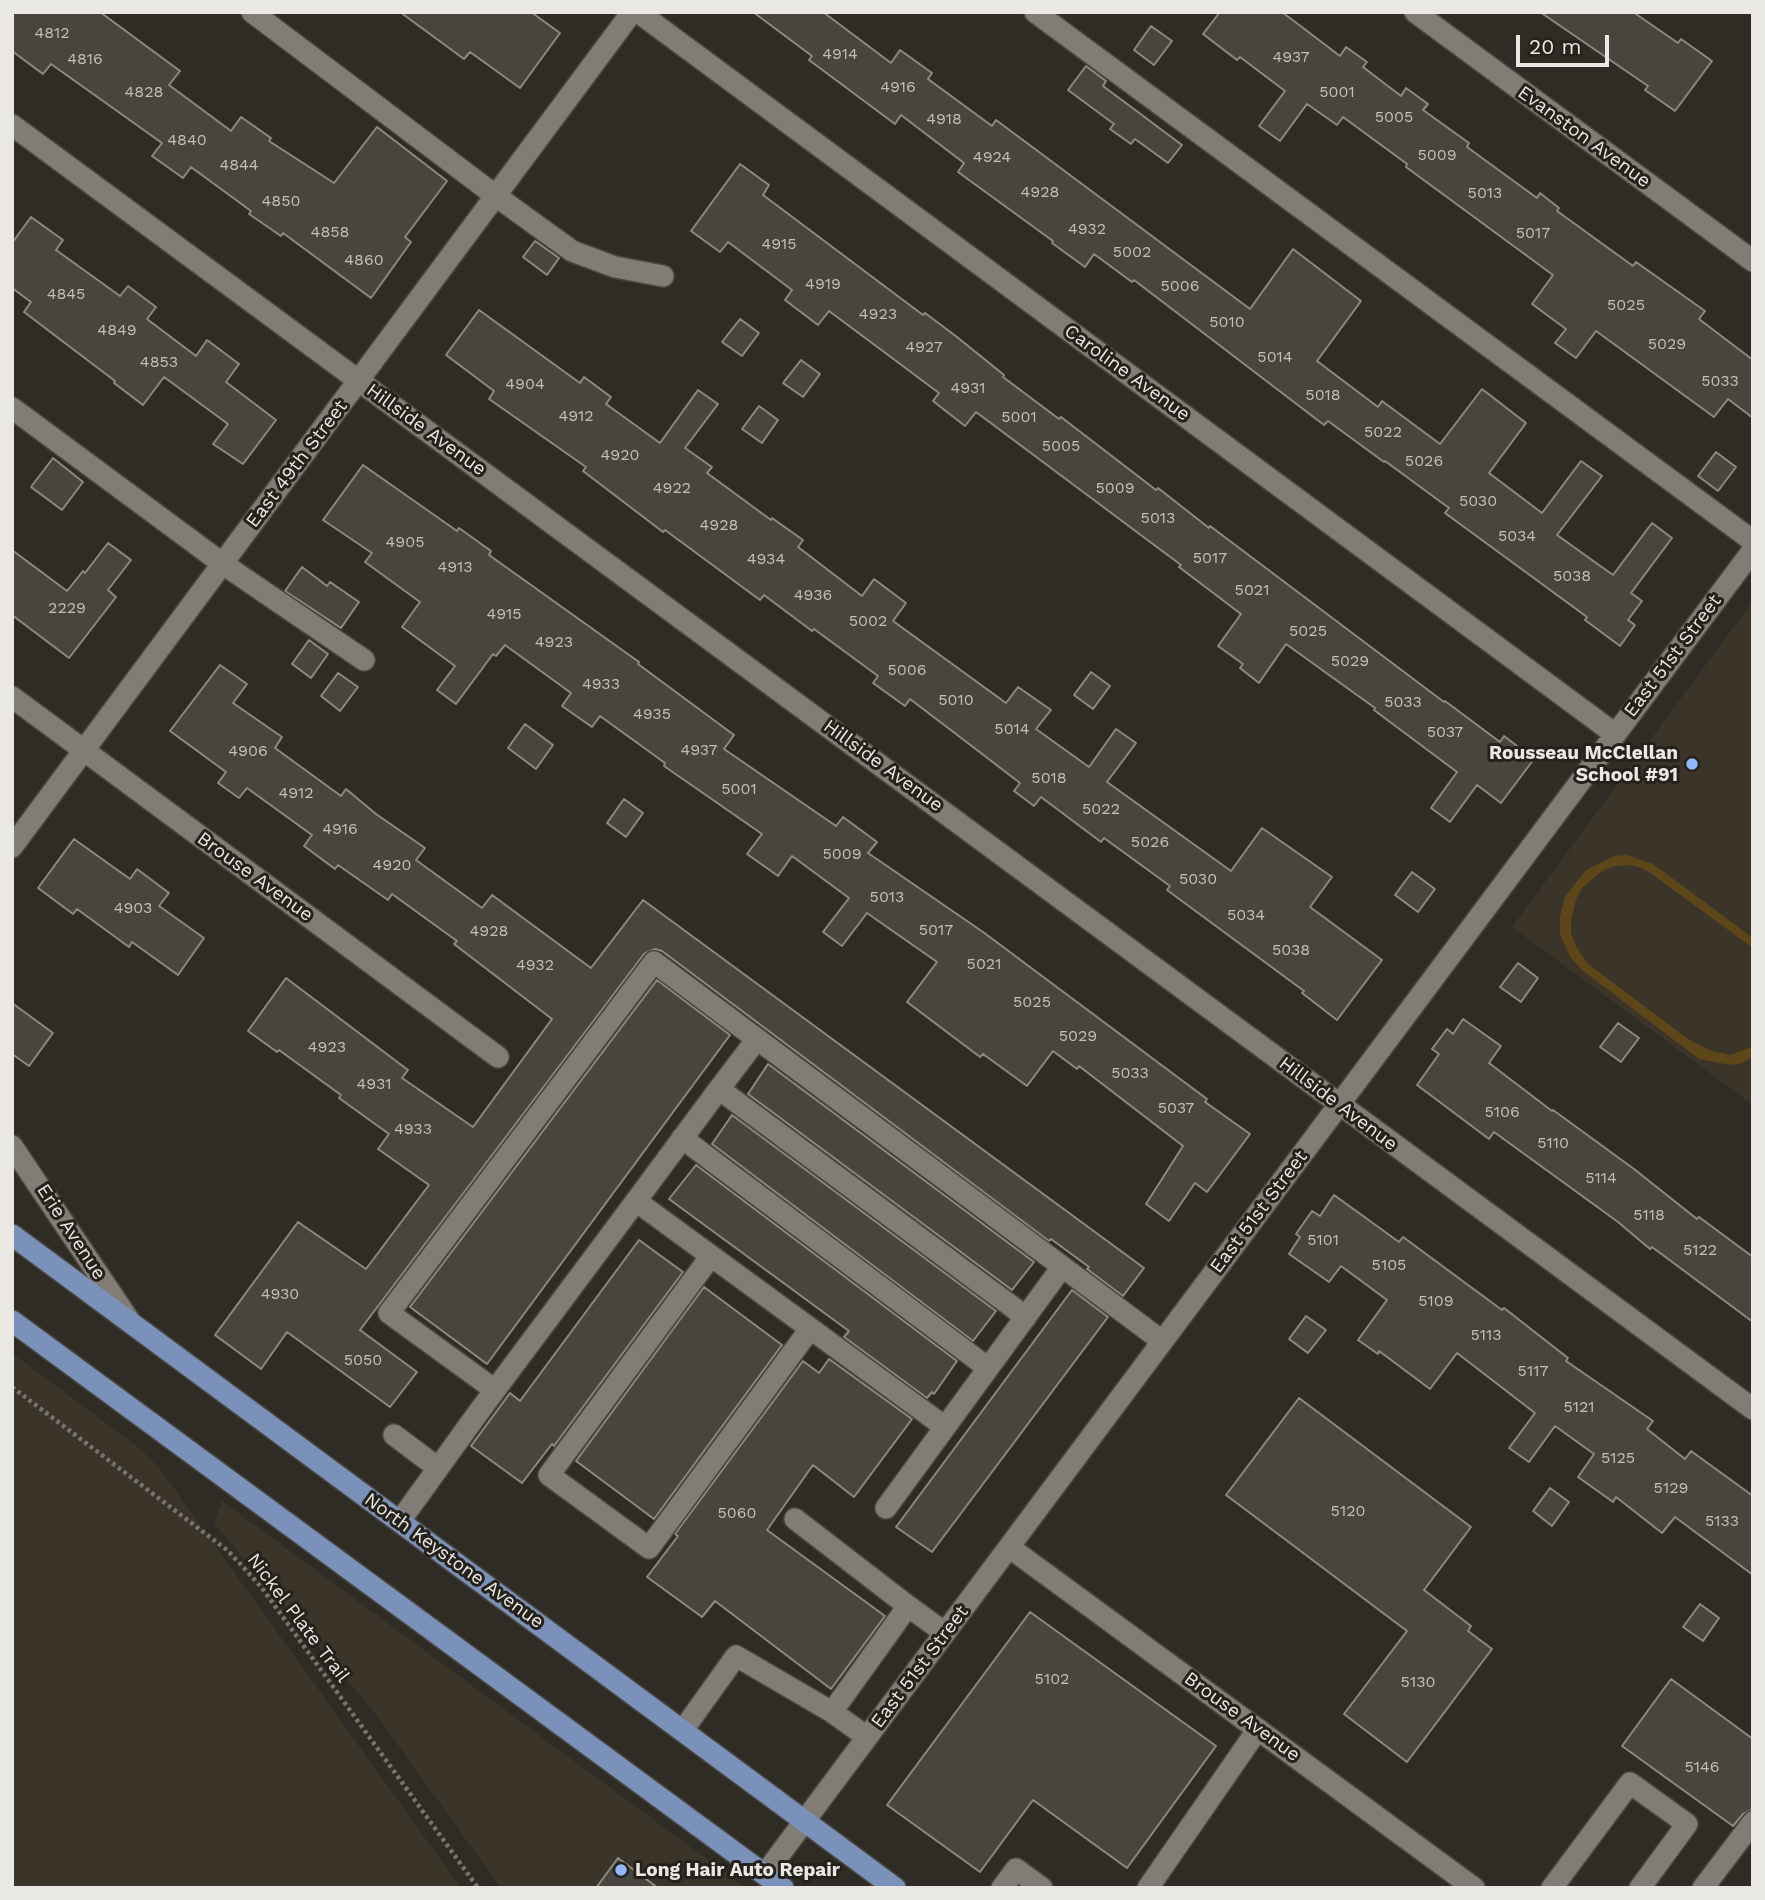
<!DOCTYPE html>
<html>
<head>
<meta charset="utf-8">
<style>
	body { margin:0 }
	#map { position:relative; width:1765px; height:1900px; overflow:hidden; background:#2f2c26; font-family:"Work Sans",sans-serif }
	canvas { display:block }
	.frame { position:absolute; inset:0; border:14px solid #eae8e4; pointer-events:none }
	.scale { position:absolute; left:1516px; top:35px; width:93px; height:32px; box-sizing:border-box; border:4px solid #eae8e4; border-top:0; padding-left:9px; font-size:21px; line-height:24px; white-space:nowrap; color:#eae8e4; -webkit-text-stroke:5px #25221c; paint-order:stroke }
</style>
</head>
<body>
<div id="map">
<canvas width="1765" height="1900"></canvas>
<div class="frame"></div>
<div class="scale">20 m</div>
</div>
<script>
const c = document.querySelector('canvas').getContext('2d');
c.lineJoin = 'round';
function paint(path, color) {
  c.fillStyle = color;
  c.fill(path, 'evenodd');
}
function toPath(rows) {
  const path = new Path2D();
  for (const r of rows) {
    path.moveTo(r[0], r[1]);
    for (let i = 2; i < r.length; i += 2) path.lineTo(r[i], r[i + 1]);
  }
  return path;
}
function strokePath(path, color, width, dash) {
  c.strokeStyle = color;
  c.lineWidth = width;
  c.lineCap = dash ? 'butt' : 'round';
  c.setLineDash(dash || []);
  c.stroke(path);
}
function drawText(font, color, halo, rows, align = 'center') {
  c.font = font + ' "Work Sans",sans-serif';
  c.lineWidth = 6;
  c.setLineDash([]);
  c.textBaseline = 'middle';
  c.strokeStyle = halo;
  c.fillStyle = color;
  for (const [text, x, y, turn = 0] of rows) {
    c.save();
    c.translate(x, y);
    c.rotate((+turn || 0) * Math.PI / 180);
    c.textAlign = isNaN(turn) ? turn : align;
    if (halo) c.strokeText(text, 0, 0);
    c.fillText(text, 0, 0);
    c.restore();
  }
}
paint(toPath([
	[1753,601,1753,1105,1512,927],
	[12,1353,139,1448,160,1469,461,1888,12,1888],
	[222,1501,746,1888,501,1888,374,1712,214,1523]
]), '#3b3529');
paint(toPath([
	[1626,855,1653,864,1753,938,1753,948,1649,872,1639,867,1629,865,1615,866,1602,871,1582,888,1576,899,1571,921,1571,933,1576,946,1588,964,1691,1041,1712,1051,1731,1055,1753,1046,1753,1057,1742,1063,1730,1065,1699,1059,1582,970,1571,958,1560,935,1560,916,1565,897,1586,870,1614,856]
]), '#5d4617');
const building = toPath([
	[12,12,100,12,180,71,169,85,231,131,241,117,271,138,269,141,334,183,377,127,447,181,405,237,411,242,371,298,283,233,281,236,249,214,251,211,191,167,183,178,152,156,162,143,51,64,43,74,12,51,12,12],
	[400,12,531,12,560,33,520,88,470,52,464,59,400,12],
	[753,12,823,12,891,63,900,50,932,73,928,79,992,126,996,120,1250,309,1293,249,1361,301,1317,361,1378,407,1382,401,1440,444,1482,389,1526,423,1489,473,1542,513,1581,461,1602,476,1557,535,1613,575,1652,523,1672,538,1631,593,1642,601,1628,620,1635,625,1620,646,1585,620,1587,617,1445,513,1449,508,1385,461,1384,462,1328,421,1324,425,1134,280,1132,282,1094,254,1085,267,1052,243,1053,241,958,172,964,163,901,115,895,124,809,60,812,56,753,12],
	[1220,12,1282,12,1340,56,1346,47,1367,62,1363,67,1401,96,1406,88,1428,104,1423,110,1469,143,1467,147,1537,198,1540,193,1559,208,1557,211,1633,266,1636,262,1705,311,1699,319,1753,360,1753,418,1728,399,1714,417,1596,331,1576,358,1555,343,1566,329,1532,304,1553,275,1406,167,1407,164,1343,117,1337,125,1307,104,1280,141,1259,126,1285,91,1240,57,1237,60,1203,34,1220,12],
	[1540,12,1633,12,1678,43,1681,39,1712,61,1675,111,1645,90,1648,86,1540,12],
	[1151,26,1172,41,1154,65,1134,50,1151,26],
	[1086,66,1106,81,1103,86,1182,145,1168,163,1135,139,1131,144,1110,129,1114,124,1068,90,1086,66],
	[740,164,769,185,763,195,923,315,925,313,957,337,1004,375,1003,377,1059,419,1061,417,1156,490,1158,488,1209,528,1210,526,1444,702,1445,701,1500,742,1504,736,1534,759,1501,803,1477,785,1450,822,1431,808,1457,772,1374,710,1375,708,1286,644,1259,683,1240,668,1243,664,1218,646,1241,614,1179,567,1181,565,976,412,965,426,933,401,939,393,829,311,818,325,785,300,792,290,728,242,720,252,691,231,740,164],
	[31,217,63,240,56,250,120,296,128,286,156,307,147,319,196,356,207,340,239,364,226,382,276,420,243,464,213,444,228,424,164,377,143,405,114,383,115,381,24,312,31,302,12,288,12,243,31,217],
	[535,241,559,258,547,275,523,257,535,241],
	[479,310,580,383,584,377,611,397,606,404,660,443,698,390,718,404,685,448,712,467,707,473,771,520,772,518,803,540,798,547,862,596,874,579,906,603,893,621,1006,703,1018,687,1051,710,1036,729,1089,767,1116,729,1136,743,1107,782,1231,871,1262,828,1332,877,1310,907,1382,960,1337,1020,1302,993,1304,991,1167,890,1170,886,1104,838,1101,842,1041,797,1034,806,1014,791,1020,783,973,747,910,699,905,706,873,683,878,676,814,629,812,631,764,595,760,600,665,530,663,532,583,471,586,467,489,399,494,391,446,355,479,310],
	[740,319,759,333,742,356,722,342,740,319],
	[801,360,820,374,803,397,783,383,801,360],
	[759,406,778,420,762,443,742,429,759,406],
	[1716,452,1736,467,1718,491,1698,476,1716,452],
	[53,458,83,482,62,510,31,487,53,458],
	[363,465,457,531,459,528,491,551,489,555,639,662,638,664,734,735,724,749,836,826,843,817,877,842,868,853,983,932,1207,1099,1205,1102,1250,1134,1207,1192,1195,1183,1169,1221,1146,1204,1183,1146,1079,1066,1077,1069,1053,1051,1027,1086,983,1054,980,1057,907,1002,937,962,867,913,842,946,823,932,849,898,792,856,778,876,747,854,762,834,664,766,665,763,600,716,592,727,562,706,571,693,505,645,496,656,493,654,456,704,437,690,455,666,402,627,420,602,365,562,372,553,323,520,363,465],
	[108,543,131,560,108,590,116,597,69,658,12,615,12,550,67,591,83,571,85,573,108,543],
	[302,567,327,586,330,582,359,602,341,628,285,591,302,567],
	[309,640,328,654,311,678,292,664,309,640],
	[220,665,247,684,233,703,282,737,275,748,341,796,346,789,376,814,425,848,416,860,482,908,492,895,591,968,643,900,1144,1268,1123,1296,1087,1269,1089,1267,1051,1239,1049,1241,662,951,655,949,644,954,360,1330,417,1372,390,1407,287,1332,261,1369,215,1335,298,1222,366,1269,429,1185,378,1149,389,1134,339,1098,341,1095,279,1050,277,1052,248,1031,286,978,408,1070,402,1078,473,1127,552,1019,454,944,457,941,392,894,388,900,338,865,335,869,304,846,312,835,247,788,239,798,218,783,226,772,170,731,220,665],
	[1091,672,1110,686,1093,709,1074,695,1091,672],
	[338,673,358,687,340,711,321,696,338,673],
	[525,724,553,745,536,769,508,748,525,724],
	[624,799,643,813,626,837,607,823,624,799],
	[74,839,130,879,137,869,169,893,159,906,204,938,178,975,132,942,129,947,77,909,73,914,38,888,74,839],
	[1412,872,1435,889,1418,912,1395,895,1412,872],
	[1518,963,1538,978,1521,1002,1500,987,1518,963],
	[657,980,730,1035,487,1364,410,1307,657,980],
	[12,1003,53,1033,29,1066,12,1054,12,1003],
	[1463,1019,1501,1046,1489,1063,1552,1111,1553,1110,1634,1169,1697,1219,1699,1217,1753,1257,1753,1322,1652,1247,1650,1249,1618,1222,1494,1132,1489,1139,1417,1085,1439,1054,1432,1049,1447,1029,1453,1034,1463,1019],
	[1618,1023,1639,1038,1621,1062,1600,1047,1618,1023],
	[768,1064,1034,1262,1012,1290,748,1094,768,1064],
	[732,1115,996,1311,973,1341,712,1144,732,1115],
	[696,1165,957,1361,934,1394,932,1392,927,1398,844,1337,849,1331,669,1199,696,1165],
	[1334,1195,1399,1242,1403,1237,1502,1310,1504,1308,1568,1358,1566,1361,1653,1421,1647,1429,1685,1459,1691,1451,1753,1496,1753,1575,1675,1517,1662,1533,1616,1497,1613,1502,1578,1477,1594,1454,1555,1426,1529,1462,1509,1448,1535,1413,1457,1353,1430,1389,1379,1351,1378,1354,1358,1340,1387,1300,1341,1266,1329,1282,1289,1254,1300,1237,1296,1234,1312,1211,1320,1216,1334,1195],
	[639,1240,683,1272,554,1446,552,1444,522,1483,471,1446,510,1393,520,1401,639,1240],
	[704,1287,782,1345,654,1519,576,1461,704,1287],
	[1072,1290,1108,1317,932,1552,896,1527,1072,1290],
	[1306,1316,1326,1330,1308,1353,1289,1339,1306,1316],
	[829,1359,912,1419,854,1497,813,1465,767,1530,885,1616,831,1689,715,1601,702,1617,647,1577,678,1536,675,1534,803,1361,819,1373,829,1359],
	[1299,1398,1471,1527,1424,1590,1471,1626,1468,1631,1492,1649,1407,1762,1344,1714,1407,1631,1226,1495,1299,1398],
	[1550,1488,1569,1502,1552,1526,1533,1511,1550,1488],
	[1700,1604,1719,1618,1703,1641,1683,1627,1700,1604],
	[1030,1612,1216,1746,1127,1868,1033,1800,980,1872,887,1805,1030,1612],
	[1671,1679,1753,1739,1753,1809,1743,1814,1733,1826,1622,1746,1671,1679],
	[618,1858,658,1888,596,1888,618,1858]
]);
paint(building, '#48443e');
strokePath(building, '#8d8982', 2);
const minor = toPath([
	[252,12,496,196,572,251,615,267,663,276],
	[638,12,1615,734],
	[1035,12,1753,541],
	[1415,12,1753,261],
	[12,125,1753,1409],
	[12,408,223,564,364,660],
	[12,697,498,1057],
	[12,847,632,12],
	[757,1039,1162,1341],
	[719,1089,1026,1317],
	[682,1138,988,1368],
	[12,1146,129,1320],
	[636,1201,945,1427],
	[711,1256,549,1475,649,1548,810,1329],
	[394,1435,438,1468],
	[886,1508,1062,1267],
	[400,1521,475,1417,495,1390,636,1201,719,1089,757,1039,654,962,389,1313,495,1390],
	[1009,1547,1474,1888],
	[908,1606,945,1633],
	[832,1712,867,1737],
	[683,1730,736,1656,832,1712,908,1606,795,1519],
	[765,1874,1753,550],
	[1002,1888,1016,1869,1042,1888],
	[1148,1888,1258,1729],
	[1552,1888,1630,1783,1687,1824,1640,1888],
	[1703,1888,1753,1822]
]);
const major = toPath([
	[12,1235,895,1888],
	[12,1321,783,1888]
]);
strokePath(minor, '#4a4742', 24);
strokePath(major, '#4a4742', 24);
strokePath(toPath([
	[12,1387,227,1550,243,1567,262,1588,478,1888]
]), '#787570', 4.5, [3.5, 3.5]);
strokePath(minor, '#817d76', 21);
strokePath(major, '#7a92b9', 21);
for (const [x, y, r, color] of [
	[1692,764,7,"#8eb9fd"],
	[621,1870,7,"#8eb9fd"]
]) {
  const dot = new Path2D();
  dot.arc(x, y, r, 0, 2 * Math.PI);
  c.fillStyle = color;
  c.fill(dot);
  strokePath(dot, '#25221c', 2.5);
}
drawText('16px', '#c2bfba', null, [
	["4812",52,33],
	["4914",840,54],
	["4937",1291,57],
	["4816",85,59],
	["4916",898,87],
	["4828",144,92],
	["5001",1337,92],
	["5005",1394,117],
	["4918",944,119],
	["4840",187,140],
	["5009",1437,155],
	["4924",992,157],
	["4844",239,165],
	["4928",1040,192],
	["5013",1485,193],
	["4850",281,201],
	["4932",1087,229],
	["4858",330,232],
	["5017",1533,233],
	["4915",779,244],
	["5002",1132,252],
	["4860",364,260],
	["4919",823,284],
	["5006",1180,286],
	["4845",66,294],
	["5025",1626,305],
	["4923",878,314],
	["5010",1227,322],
	["4849",117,330],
	["5029",1667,344],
	["4927",924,347],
	["5014",1275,357],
	["4853",159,362],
	["5033",1720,381],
	["4904",525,384],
	["4931",968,388],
	["5018",1323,395],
	["4912",576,416],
	["5001",1019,417],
	["5022",1383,432],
	["5005",1061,446],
	["4920",620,455],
	["5026",1424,461],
	["4922",672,488],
	["5009",1115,488],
	["5030",1478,501],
	["5013",1158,518],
	["4928",719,525],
	["5034",1517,536],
	["4905",405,542],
	["5017",1210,558],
	["4934",766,559],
	["4913",455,567],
	["5038",1572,576],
	["5021",1252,590],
	["4936",813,595],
	["2229",67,608],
	["4915",504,614],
	["5002",868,621],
	["5025",1308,631],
	["4923",554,642],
	["5029",1350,661],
	["5006",907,670],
	["4933",601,684],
	["5010",956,700],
	["5033",1403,702],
	["4935",652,714],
	["5014",1012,729],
	["5037",1445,732],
	["4937",699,750],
	["4906",248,751],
	["5018",1049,778],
	["5001",739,789],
	["4912",296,793],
	["5022",1101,809],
	["4916",340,829],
	["5026",1150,842],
	["5009",842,854],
	["4920",392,865],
	["5030",1198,879],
	["5013",887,897],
	["4903",133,908],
	["5034",1246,915],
	["5017",936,930],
	["4928",489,931],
	["5038",1291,950],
	["5021",984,964],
	["4932",535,965],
	["5025",1032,1002],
	["5029",1078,1036],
	["4923",327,1047],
	["5033",1130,1073],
	["4931",374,1084],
	["5037",1176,1108],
	["5106",1502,1112],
	["4933",413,1129],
	["5110",1553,1143],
	["5114",1601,1178],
	["5118",1649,1215],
	["5101",1323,1240],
	["5122",1700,1250],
	["5105",1389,1265],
	["4930",280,1294],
	["5109",1436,1301],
	["5113",1486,1335],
	["5050",363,1360],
	["5117",1533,1371],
	["5121",1579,1407],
	["5125",1618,1458],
	["5129",1671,1488],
	["5120",1348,1511],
	["5060",737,1513],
	["5133",1722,1521],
	["5102",1052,1679],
	["5130",1418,1682],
	["5146",1702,1767]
]);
drawText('19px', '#eae8e4', '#25221c', [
	["Evanston Avenue",1584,137,36],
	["Caroline Avenue",1127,373,36],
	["Hillside Avenue",426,430,36],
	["East 49th Street",297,464,-53],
	["East 51st Street",1673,656,-53],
	["Hillside Avenue",883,766,36],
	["Brouse Avenue",255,877,36],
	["Hillside Avenue",1338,1104,37],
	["East 51st Street",1259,1212,-53],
	["Erie Avenue",71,1232,57],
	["North Keystone Avenue",454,1561,36],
	["Nickel Plate Trail",298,1618,53],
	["East 51st Street",920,1667,-53],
	["Brouse Avenue",1242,1717,36]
]);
drawText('bold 19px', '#eae8e4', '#25221c', [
	["Rousseau McClellan",1678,753],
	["School #91",1678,775],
	["Long Hair Auto Repair",635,1870,"left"]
], 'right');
</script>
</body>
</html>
